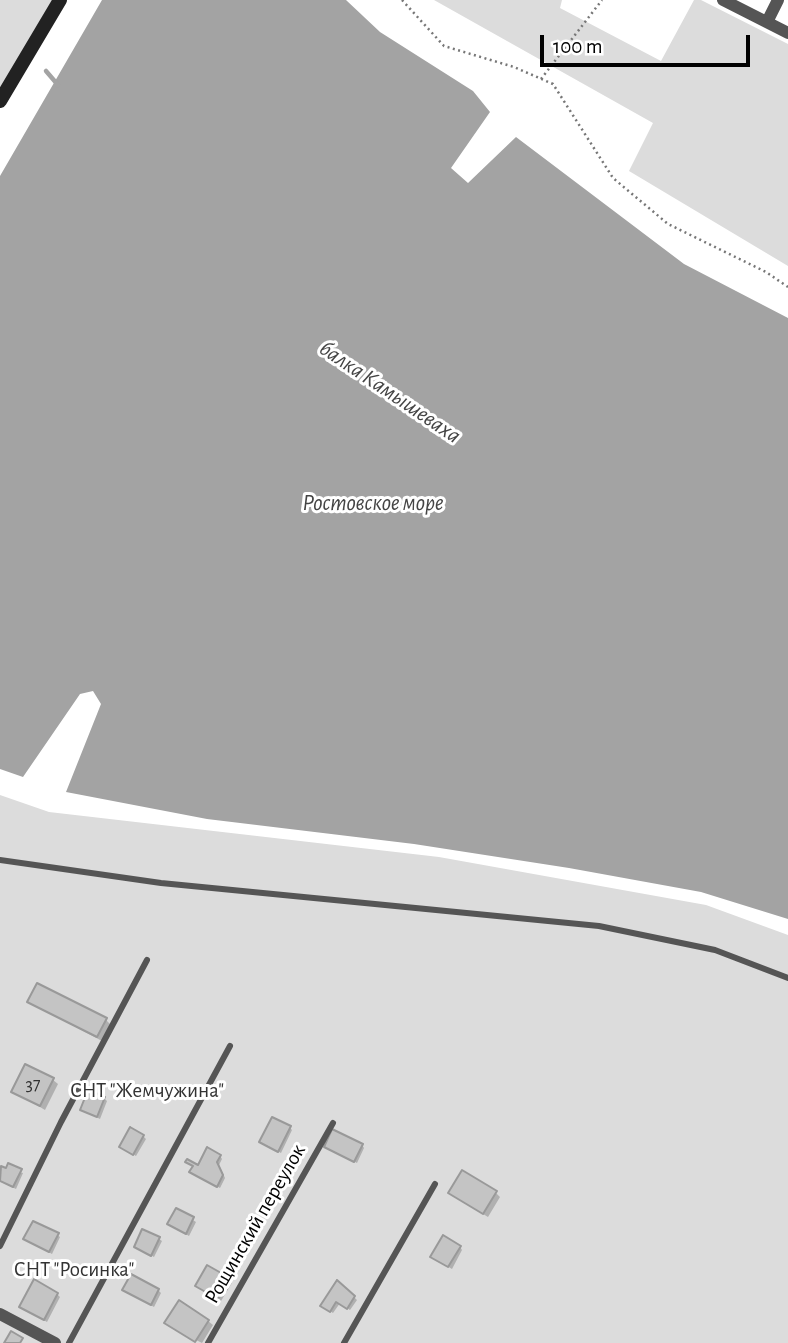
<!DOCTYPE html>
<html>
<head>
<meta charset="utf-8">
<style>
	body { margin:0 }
	#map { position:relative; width:788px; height:1343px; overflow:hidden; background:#fff; font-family:"Alegreya Sans",sans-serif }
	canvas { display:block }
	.scale { position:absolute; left:540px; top:35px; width:210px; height:32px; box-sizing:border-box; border:4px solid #000; border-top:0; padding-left:9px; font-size:21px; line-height:24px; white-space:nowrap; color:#000; -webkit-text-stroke:5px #fff; paint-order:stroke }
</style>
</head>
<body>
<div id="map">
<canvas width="788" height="1343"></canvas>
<div class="scale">100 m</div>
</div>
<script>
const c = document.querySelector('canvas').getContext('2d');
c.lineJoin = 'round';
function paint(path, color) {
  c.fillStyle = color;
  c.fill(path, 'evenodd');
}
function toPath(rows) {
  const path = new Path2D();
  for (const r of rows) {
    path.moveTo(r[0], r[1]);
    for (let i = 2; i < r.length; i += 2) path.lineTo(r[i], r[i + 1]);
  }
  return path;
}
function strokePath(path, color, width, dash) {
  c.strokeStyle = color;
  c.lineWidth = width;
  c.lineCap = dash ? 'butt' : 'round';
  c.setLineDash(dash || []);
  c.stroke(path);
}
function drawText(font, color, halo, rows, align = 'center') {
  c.font = font + ' "Alegreya Sans",sans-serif';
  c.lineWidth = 6;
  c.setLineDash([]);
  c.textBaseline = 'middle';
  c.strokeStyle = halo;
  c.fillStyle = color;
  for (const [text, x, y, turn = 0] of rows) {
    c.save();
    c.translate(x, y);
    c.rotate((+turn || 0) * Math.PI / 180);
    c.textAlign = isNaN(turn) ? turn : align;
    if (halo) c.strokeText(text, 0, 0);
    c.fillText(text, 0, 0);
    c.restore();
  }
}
paint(toPath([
	[0,0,53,0,0,91],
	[434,0,562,0,560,8,661,61,694,0,701,0,788,44,788,266,629,171,653,123],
	[0,795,49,812,439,857,706,905,788,935,788,1343,0,1343]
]), '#dcdcdc');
paint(toPath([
	[102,0,346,0,380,32,473,91,490,112,451,168,468,183,516,137,684,264,788,318,788,919,701,892,569,868,414,844,207,819,66,792,101,704,93,691,80,694,23,777,0,769,0,176]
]), '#a3a3a3');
paint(toPath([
	[29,1002,106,1020,110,1024,102,1041],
	[53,1080,58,1084,45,1110,13,1091],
	[104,1098,107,1101,100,1119,82,1110],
	[290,1128,292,1130,281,1153,261,1142],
	[143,1136,146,1139,136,1156,124,1149],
	[362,1145,364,1148,357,1163,326,1147],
	[220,1156,222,1159,219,1165,225,1178,220,1188,191,1172],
	[2,1168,23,1173,16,1189,0,1181],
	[495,1192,500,1197,488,1217,455,1197],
	[177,1210,196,1222,189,1236,169,1224],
	[57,1235,60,1237,52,1254,25,1239],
	[159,1239,162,1241,154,1257,136,1247],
	[460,1247,462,1250,452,1269,435,1259],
	[229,1280,232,1283,221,1301,200,1289],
	[338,1282,357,1300,350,1310,340,1303,333,1313,325,1308],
	[124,1290,158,1290,161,1293,154,1307],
	[57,1294,60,1297,47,1322,24,1309],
	[208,1321,213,1325,202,1343,171,1327]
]), '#0003');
strokePath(toPath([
	[46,71,58,85]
]), '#a3a3a3', 4.5);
const building = toPath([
	[37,983,107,1018,97,1037,27,1002,37,983],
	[25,1064,54,1078,40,1106,11,1092,25,1064],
	[88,1090,105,1097,97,1117,80,1110,88,1090],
	[272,1117,291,1126,278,1152,259,1142,272,1117],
	[130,1127,144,1135,133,1155,119,1147,130,1127],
	[332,1129,363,1144,354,1162,324,1147,332,1129],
	[207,1147,221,1155,217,1162,223,1175,217,1187,189,1172,193,1166,185,1162,187,1159,198,1165,207,1147],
	[8,1163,22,1169,13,1187,0,1181,1,1166,6,1168,8,1163],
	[462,1170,497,1191,483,1214,448,1193,462,1170],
	[176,1208,194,1217,186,1234,167,1224,176,1208],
	[33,1221,59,1233,49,1252,23,1239,33,1221],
	[142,1229,160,1237,151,1256,134,1247,142,1229],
	[443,1235,461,1246,448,1267,430,1257,443,1235],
	[207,1265,230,1278,218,1299,195,1286,207,1265],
	[131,1274,159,1289,151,1305,122,1290,131,1274],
	[34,1279,58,1293,44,1320,19,1307,34,1279],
	[337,1280,355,1296,347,1309,336,1302,330,1312,320,1306,337,1280],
	[179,1300,209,1320,195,1342,164,1323,179,1300],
	[11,1331,23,1338,20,1343,4,1343,11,1331]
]);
paint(building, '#c4c4c4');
strokePath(building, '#999', 2);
strokePath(toPath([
	[402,0,444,46,514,67,553,84,613,178,668,224,766,272,788,287],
	[541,79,602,0]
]), '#777', 2.5, [2, 3.5]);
strokePath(toPath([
	[0,860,161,883,599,926,715,950,788,978],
	[0,1246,61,1122,147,960],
	[69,1343,230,1046],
	[208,1343,333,1123],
	[344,1343,435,1184]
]), '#555', 6);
strokePath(toPath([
	[723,0,788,33],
	[767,22,778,0],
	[0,1314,55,1343]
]), '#555', 12);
strokePath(toPath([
	[0,101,60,0]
]), '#222', 14);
drawText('18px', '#313131', null, [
	["37",33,1085]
]);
drawText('21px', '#333', '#fff', [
	["СНТ \"Жемчужина\"",147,1091],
	["СНТ \"Росинка\"",74,1270]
]);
drawText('21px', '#000', '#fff', [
	["Рощинский переулок",255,1224,-60]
]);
drawText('italic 23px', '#444', '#fff', [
	["балка Камышеваха",390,392,34],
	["Ростовское море",373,503]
]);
</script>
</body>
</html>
